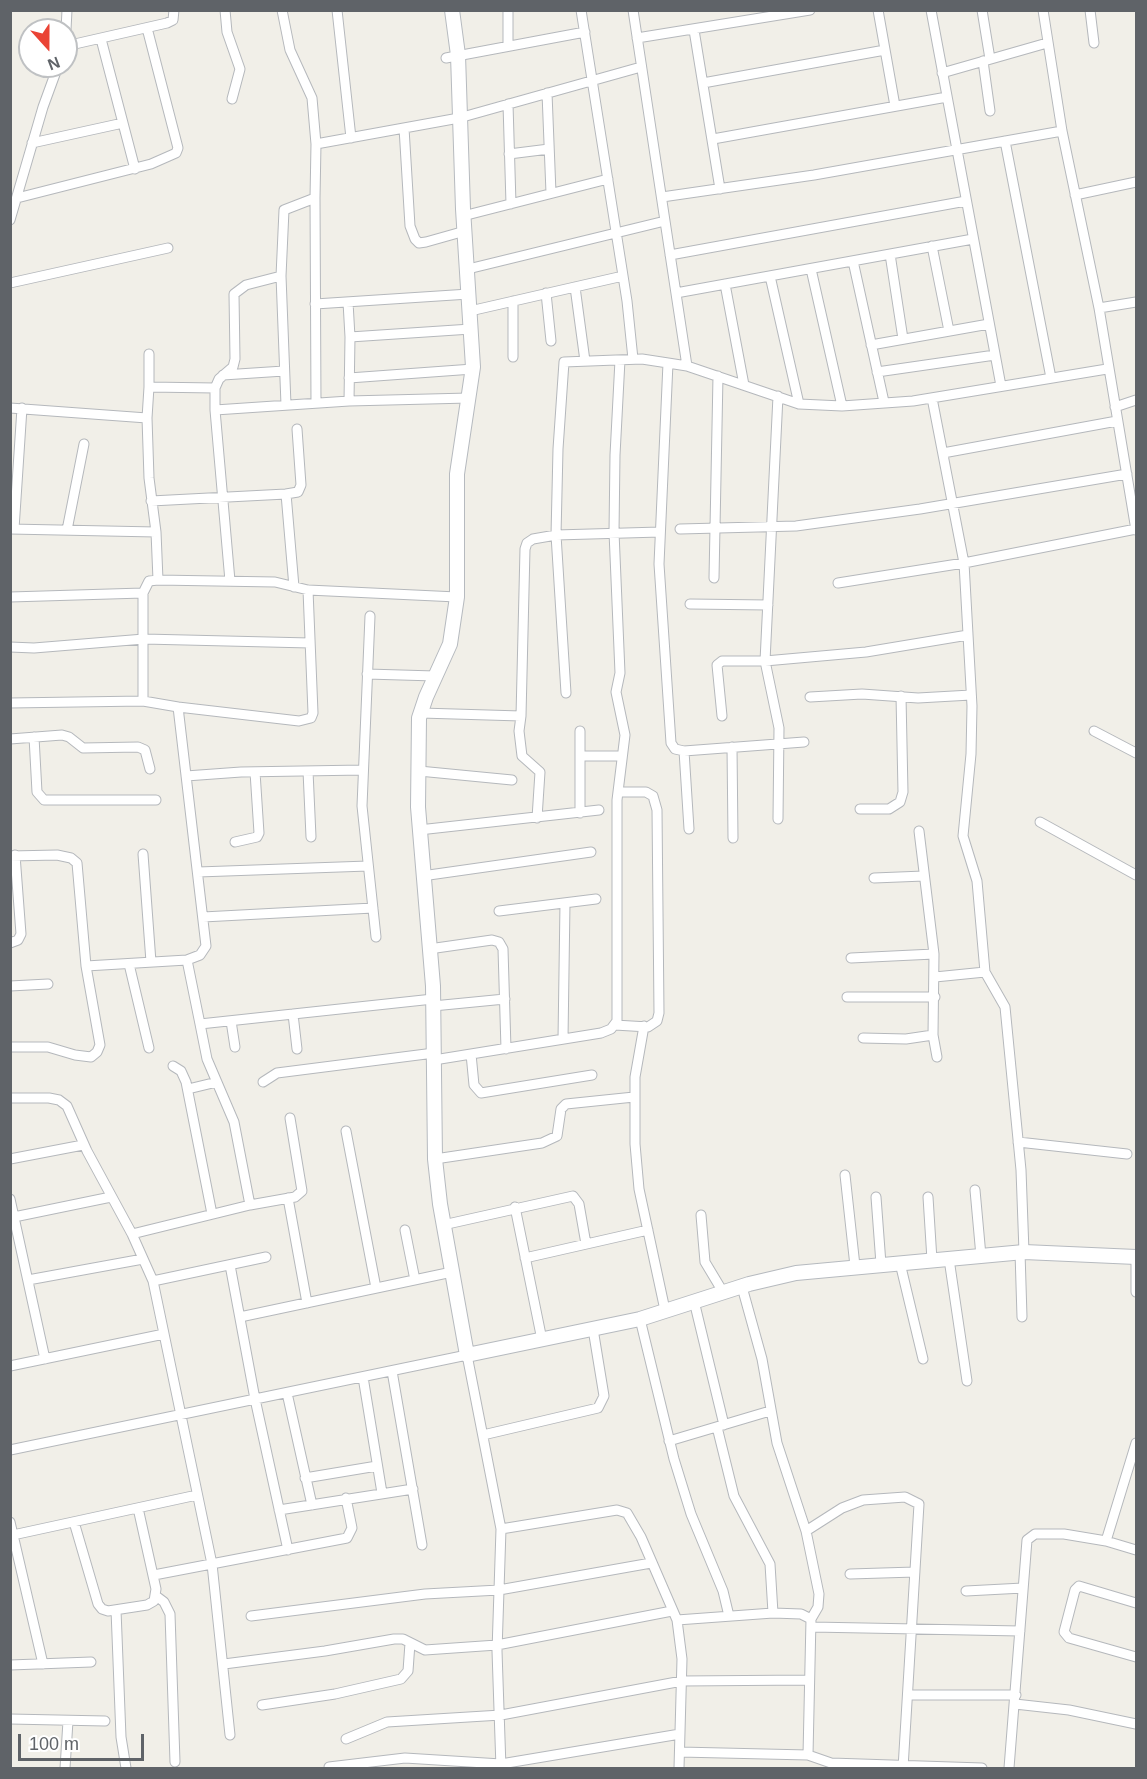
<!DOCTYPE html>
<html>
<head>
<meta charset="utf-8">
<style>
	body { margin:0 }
	#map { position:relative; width:1147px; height:1779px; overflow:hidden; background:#f1efe8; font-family:Helvetica,sans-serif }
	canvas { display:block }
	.frame { position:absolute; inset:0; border:12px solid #5f6368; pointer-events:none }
	.north { position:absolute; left:18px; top:18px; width:60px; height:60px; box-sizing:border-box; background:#fff; border:2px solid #bfc1c3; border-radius:50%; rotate:159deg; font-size:16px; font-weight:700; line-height:24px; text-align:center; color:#5f6368 }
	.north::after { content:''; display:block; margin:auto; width:21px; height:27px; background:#ea4335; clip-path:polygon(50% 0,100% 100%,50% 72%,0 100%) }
	.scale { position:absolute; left:18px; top:1734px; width:126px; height:27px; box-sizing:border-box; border:3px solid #5f6368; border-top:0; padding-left:8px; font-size:18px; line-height:21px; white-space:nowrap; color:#5f6368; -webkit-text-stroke:4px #fff; paint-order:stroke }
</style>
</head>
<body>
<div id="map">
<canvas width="1147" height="1779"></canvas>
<div class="frame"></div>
<div class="north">N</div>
<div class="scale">100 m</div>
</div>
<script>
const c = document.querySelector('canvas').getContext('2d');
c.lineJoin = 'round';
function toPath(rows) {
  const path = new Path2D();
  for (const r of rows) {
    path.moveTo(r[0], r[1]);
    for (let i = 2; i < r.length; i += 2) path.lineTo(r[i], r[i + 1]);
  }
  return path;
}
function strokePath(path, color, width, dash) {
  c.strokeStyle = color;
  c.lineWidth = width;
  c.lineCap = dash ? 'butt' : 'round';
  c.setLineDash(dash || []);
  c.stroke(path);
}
const street = toPath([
	[225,10,227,32,240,69,232,99],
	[282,10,290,50,312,98,316,144],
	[337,10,351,138],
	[508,10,508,46],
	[581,10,627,301,633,359],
	[633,10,687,366],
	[878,10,895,106],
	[931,10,1001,386],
	[982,10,990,59],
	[1043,10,1062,131,1099,308,1136,530],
	[1090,10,1094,43],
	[66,30,67,10],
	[694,30,720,189],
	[637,38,810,10],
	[101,39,135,169],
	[66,46,167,23,173,20,174,10],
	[446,58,585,32],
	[983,61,990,111],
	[942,73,1047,43],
	[703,83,885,50],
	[547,93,551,193],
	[508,104,511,204],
	[404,128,410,226,415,239,419,243,426,242,465,231],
	[713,139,947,97],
	[1005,141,1051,378],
	[32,143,123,123],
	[509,154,549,149],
	[1075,195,1136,182],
	[662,197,814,175,1062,131],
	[17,198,151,164,176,153,178,148,147,28],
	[315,198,316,403],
	[463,216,608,179],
	[10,220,43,107,58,66],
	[932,246,949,331],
	[890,254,903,339],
	[670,255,966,201],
	[853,261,884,402],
	[468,269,665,221],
	[811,269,842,406],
	[281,276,286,405],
	[770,276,799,404],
	[10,283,168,248],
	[725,284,744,385],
	[575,287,585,361],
	[546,293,551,341],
	[676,293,973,239],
	[513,301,513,357],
	[348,302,350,337],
	[315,304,469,294],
	[1099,308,1136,302],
	[470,311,623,276],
	[871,345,989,324],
	[668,363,659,564,671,743,675,749,684,751,804,742],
	[877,372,995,355],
	[223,375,284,371],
	[349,378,473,369],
	[149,387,149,354],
	[215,388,219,379,233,367,235,359,234,294,246,285,281,276,284,210,315,198,316,144,459,118,641,67],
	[932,398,964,563,972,706,971,754,963,836,977,881,985,972,1005,1007,1021,1170,1024,1252],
	[349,401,469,398],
	[1115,407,1136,400],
	[10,408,147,418,149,387,215,388,215,410,349,401,350,337,471,329],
	[215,410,230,581],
	[147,418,149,478,156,532],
	[943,453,1117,421],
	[286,494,298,492,301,485,297,429],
	[151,501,286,494,294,587],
	[10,529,156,532,158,580,149,581,143,593,143,701,178,707,206,946,200,955,187,960,200,1024,433,999],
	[14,529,22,408],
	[680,529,796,526,920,509,1127,474],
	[67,530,84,444],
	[714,578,718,376],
	[158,580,275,582,308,590,457,597],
	[838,583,964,563,1136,529],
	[10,597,143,593],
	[690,604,768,605],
	[370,616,362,806,376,937],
	[10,647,34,648,144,639,310,643],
	[367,674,435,676],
	[566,693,556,535,660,532],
	[810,697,862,694,918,698,971,695],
	[10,703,143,701],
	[178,707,299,721,311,718,313,713,308,590],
	[421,713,521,716,519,731,522,756,540,772,537,818],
	[521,716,525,549,527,543,533,539,556,535,558,449,564,362,642,359,668,363,687,366,799,404,842,406,913,401,1107,369],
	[722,716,717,665,722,661,765,661,866,652,968,635],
	[1094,731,1136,753],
	[34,737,37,792,44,800,156,800],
	[10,739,62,735,69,737,83,748,138,747,145,750,150,769],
	[732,747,733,838],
	[684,751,689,829],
	[580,756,622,756],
	[308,771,311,837],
	[419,771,512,780],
	[186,776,241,772,363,770],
	[860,809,889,809,900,802,903,792,901,696],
	[580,813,580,731],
	[778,819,779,728,765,661,778,396],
	[1040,822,1136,875],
	[419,830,599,810],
	[919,831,934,954,933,1035,937,1057],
	[235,842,257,837,259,833,255,772],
	[143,854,151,962],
	[10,856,57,855,71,858,77,863,86,966],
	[198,872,368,866],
	[422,876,591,852],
	[874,878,924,876],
	[499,911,596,899],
	[203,917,373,908],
	[10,943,18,940,21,934,15,855],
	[429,949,492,940,499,942,503,949,506,1049],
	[851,958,934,954],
	[129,964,149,1048],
	[935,977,985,972],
	[10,986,48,984],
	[847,997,935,997],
	[433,1006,505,999],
	[293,1014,297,1049],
	[231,1021,235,1047],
	[615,1025,648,1027,657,1021,659,1013,657,810,653,796,646,792,618,792],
	[644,1026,635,1077,635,1144,639,1189,665,1310],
	[863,1038,906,1039,933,1035],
	[563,1039,565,903],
	[10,1047,48,1047,75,1055,91,1057,97,1052,100,1045,86,966,187,960],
	[471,1054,474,1085,481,1093,592,1075],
	[434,1060,601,1033,611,1029,617,1021,617,800,625,735,616,692,620,673,614,532,615,455,620,360],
	[173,1066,181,1071,186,1082,212,1214],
	[263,1082,277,1073,434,1053],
	[188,1089,217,1082],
	[10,1098,49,1098,59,1100,67,1106,87,1151,132,1234,153,1281,212,1564,230,1735],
	[346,1131,376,1288],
	[1018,1142,1127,1154],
	[10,1159,83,1145],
	[435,1159,542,1143,557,1136,561,1109,566,1104,634,1097],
	[845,1175,855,1266],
	[975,1190,981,1256],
	[876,1197,881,1264],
	[928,1197,932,1260],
	[288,1198,307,1303],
	[10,1199,45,1359],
	[250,1205,295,1197,302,1191,290,1118],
	[515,1207,542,1340],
	[701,1215,705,1262,723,1292],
	[14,1217,111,1197],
	[443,1225,573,1196,579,1204,586,1244],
	[405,1230,415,1280],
	[132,1234,250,1205,234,1122,207,1059,200,1024],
	[1020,1252,1022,1317],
	[1136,1257,1136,1292],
	[525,1258,648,1230],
	[949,1259,967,1381],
	[900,1263,923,1359],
	[230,1265,255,1399,288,1550],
	[28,1280,143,1259],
	[153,1281,266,1257],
	[742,1287,762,1359,777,1443,806,1531,842,1508,863,1500,905,1497,919,1504,903,1768],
	[694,1301,724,1425],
	[240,1317,452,1272],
	[640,1319,674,1459,691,1514,723,1591,729,1616],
	[10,1366,164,1334],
	[392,1371,422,1545],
	[363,1377,382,1493],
	[287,1393,312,1505],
	[717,1427,734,1496,770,1564,773,1613],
	[483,1435,598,1408,604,1396,593,1329],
	[669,1441,770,1411],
	[10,1450,467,1355,501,1529,497,1651,501,1768],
	[305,1478,377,1466],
	[279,1510,413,1489],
	[10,1522,43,1664],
	[74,1522,98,1604,102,1609,108,1611,147,1605,154,1601,156,1589,138,1508],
	[501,1529,617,1510,627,1513,641,1537,677,1620,682,1659,679,1768],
	[806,1531,819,1594,818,1607,811,1619],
	[13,1535,197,1495],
	[1106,1541,1136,1443],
	[850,1574,915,1572],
	[154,1575,347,1538,352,1528,346,1498],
	[966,1591,1023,1588],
	[156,1596,164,1602,170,1614,175,1762],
	[1136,1603,1079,1586,1075,1590,1064,1632,1069,1638,1136,1657],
	[116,1610,121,1737,126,1768],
	[251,1616,425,1594,499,1590,651,1563],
	[677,1620,773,1613,801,1614,811,1619,808,1755],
	[812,1627,1020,1631],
	[224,1664,325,1651,394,1639,403,1639,425,1650,497,1645,672,1611],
	[10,1665,91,1662],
	[909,1695,1016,1695],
	[1015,1704,1069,1710,1136,1724],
	[262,1705,335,1694,401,1679,408,1671,410,1643],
	[10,1719,105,1721],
	[346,1739,387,1722,501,1715,682,1681,808,1680],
	[680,1752,808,1755,831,1763,982,1768],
	[329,1767,405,1758,501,1764,680,1734],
	[65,1768,68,1721],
	[1009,1768,1027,1540,1035,1534,1064,1534,1106,1541,1136,1550]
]);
const secondary = toPath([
	[452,10,458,55,463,209,473,367,457,474,457,597,450,644,426,697,419,718,418,807,433,986,435,1159,440,1204,467,1355,640,1319,749,1284,796,1273,1024,1252,1136,1257]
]);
strokePath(street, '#b5b8bc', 11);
strokePath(secondary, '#b6babf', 16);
strokePath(street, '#fff', 9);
strokePath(secondary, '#fff', 14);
</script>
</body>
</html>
